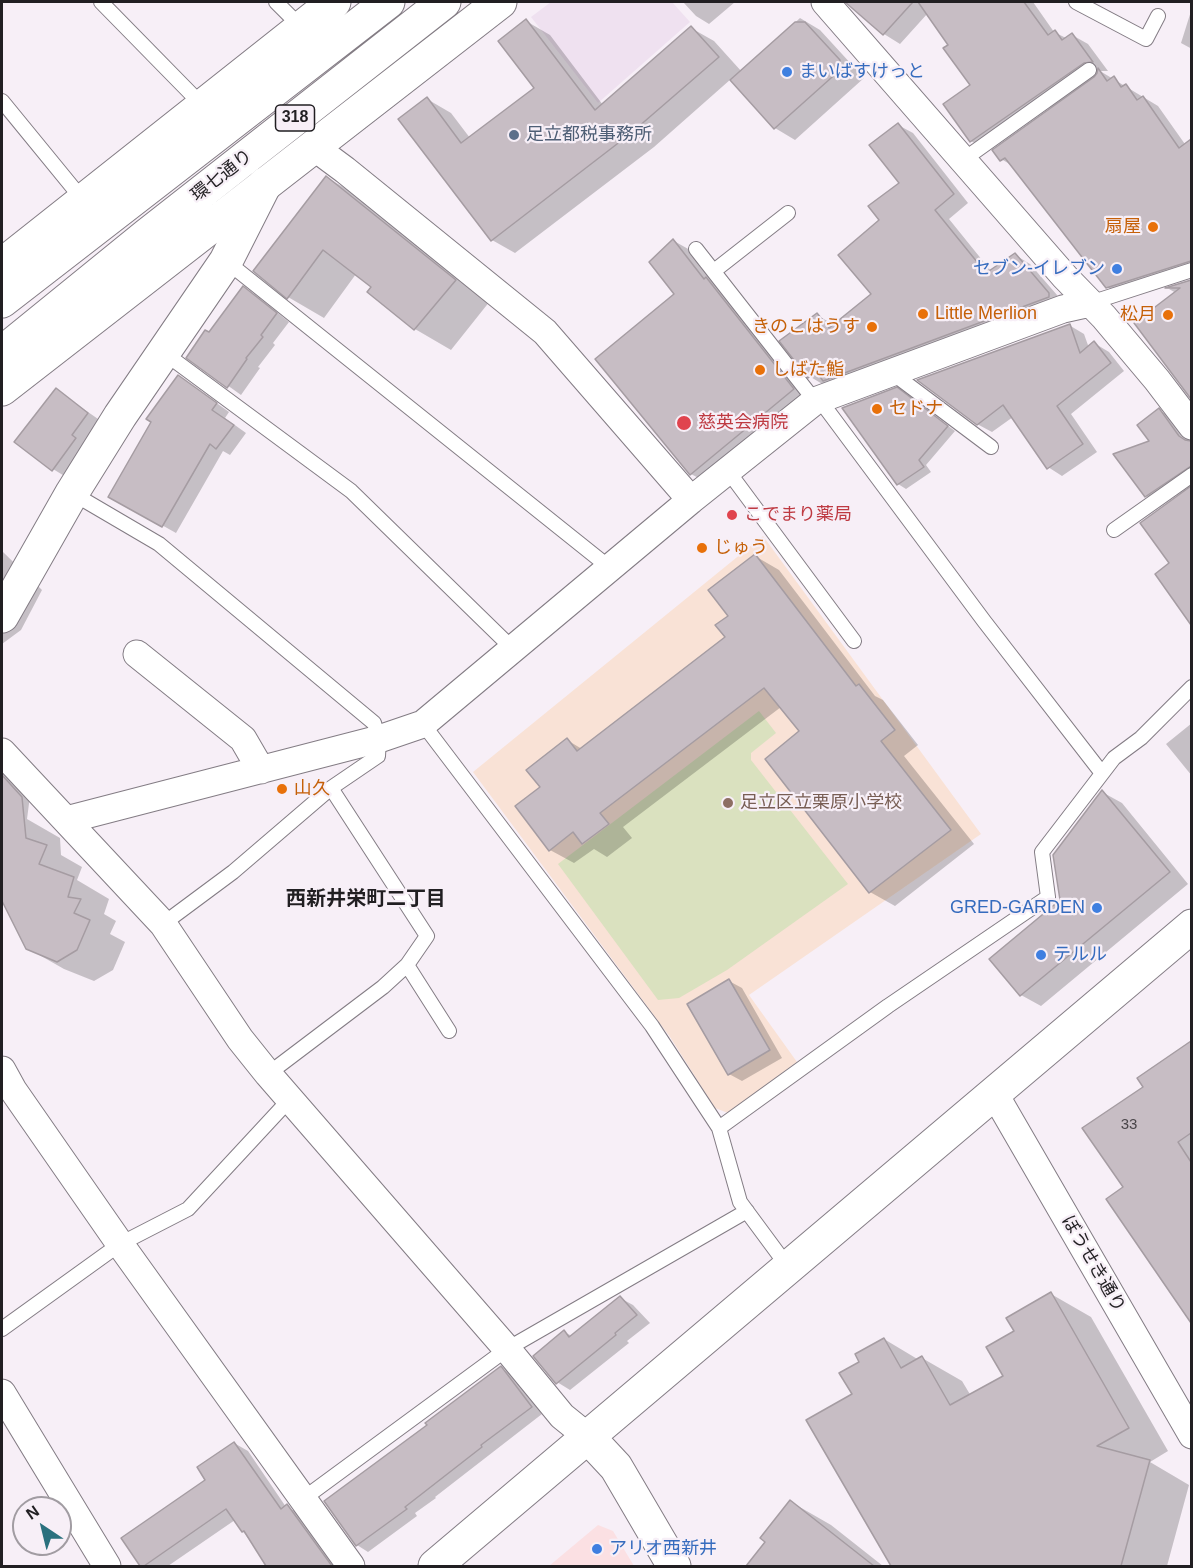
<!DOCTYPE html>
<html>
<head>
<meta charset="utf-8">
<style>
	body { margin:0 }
	#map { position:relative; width:1193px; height:1568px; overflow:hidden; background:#f7eff7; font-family:Helvetica,sans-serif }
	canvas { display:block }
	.frame { position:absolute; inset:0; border:3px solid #211f22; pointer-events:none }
	.north { position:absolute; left:12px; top:1496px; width:60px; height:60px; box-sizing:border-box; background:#f7eff7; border:2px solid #a19ca2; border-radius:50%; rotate:325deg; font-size:16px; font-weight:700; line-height:24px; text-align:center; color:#211f22 }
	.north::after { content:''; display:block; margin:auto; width:21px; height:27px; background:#2a717e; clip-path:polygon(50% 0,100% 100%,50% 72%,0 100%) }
</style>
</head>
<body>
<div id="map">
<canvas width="1193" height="1568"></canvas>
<div class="frame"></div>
<div class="north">N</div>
</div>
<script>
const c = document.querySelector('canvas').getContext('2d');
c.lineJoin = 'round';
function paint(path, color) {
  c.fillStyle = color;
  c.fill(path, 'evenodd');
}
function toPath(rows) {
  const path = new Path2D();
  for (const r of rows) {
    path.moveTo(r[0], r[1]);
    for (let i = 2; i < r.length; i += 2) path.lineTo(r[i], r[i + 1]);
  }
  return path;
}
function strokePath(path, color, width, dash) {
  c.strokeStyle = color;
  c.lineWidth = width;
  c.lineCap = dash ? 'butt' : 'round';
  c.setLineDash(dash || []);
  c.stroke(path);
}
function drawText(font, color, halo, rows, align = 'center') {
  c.font = font + ' Helvetica,"Noto Sans JP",sans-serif';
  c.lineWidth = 4.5;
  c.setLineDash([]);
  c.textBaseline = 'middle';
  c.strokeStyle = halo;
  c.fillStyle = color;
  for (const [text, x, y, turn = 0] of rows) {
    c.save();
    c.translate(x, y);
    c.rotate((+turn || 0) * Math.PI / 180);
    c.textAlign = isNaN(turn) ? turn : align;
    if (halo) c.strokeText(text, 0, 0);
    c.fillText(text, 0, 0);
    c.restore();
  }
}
paint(toPath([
	[598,1525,613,1531,634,1566,549,1566]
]), '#fbe0e3');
paint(toPath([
	[551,2,672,2,690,22,598,103,531,17]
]), '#efe1f0');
paint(toPath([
	[763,536,981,834,749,995,797,1062,728,1113,715,1108,670,1037,473,772]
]), '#f9e2d6');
paint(toPath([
	[759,711,776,733,751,753,751,760,848,884,727,970,679,998,658,1000,558,864]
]), '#dae1bf');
paint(toPath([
	[683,2,735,2,709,24,696,16],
	[851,2,1033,2,1054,32,1066,38,1072,35,1088,44,1108,71,1100,71,1158,106,1187,147,1189,140,1192,142,1192,274,1123,296,1107,287,1015,167,1001,159,1052,110,1050,107,988,151,971,141,945,104,972,85,950,45,928,13,900,44,884,34,857,11],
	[1192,8,1192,49,1181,43],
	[800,18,820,30,864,78,795,140,775,128,731,79,654,147,515,253,492,240,427,99,451,113,470,138,536,88,526,21,550,35,603,105,691,28,714,41,742,72],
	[898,125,913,133,968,203,949,219,991,271,1015,255,1030,264,1064,303,824,385,809,376,817,315,834,325,873,294,881,220,901,183],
	[326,177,362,198,490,301,451,350,415,329,369,292,373,287,356,274,324,318,288,297,255,271],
	[674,241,690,250,810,399,708,483,691,474],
	[1192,281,1192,397,1136,323,1176,293,1169,289],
	[244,288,257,296,289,322,273,343,275,345,258,367,260,368,241,395,188,357,209,334],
	[1069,325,1084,334,1089,348,1094,343,1109,352,1124,371,1071,414,1097,452,1062,476,1048,467,1013,417,992,432,977,424],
	[179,376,229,412,225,418,246,433,230,455,223,451,176,533,110,496],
	[56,390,101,421,66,477,53,469],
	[905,394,955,431,926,465,931,472,906,489,898,484],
	[1159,410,1174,419,1192,442,1192,483,1161,504,1146,496,1151,442],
	[1192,488,1192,622,1157,574,1171,564,1143,524],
	[2,551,42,590,21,630,2,644],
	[755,556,779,570,875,696,883,700,918,745,904,756,974,844,895,906,870,892,801,732,781,707,623,827,632,838,607,857,594,849,574,863,550,850,542,787,567,740,582,749,727,637,730,616],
	[1192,723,1192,776,1166,744],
	[2,767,30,796,27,819,60,838,61,855,82,867,77,880,109,899,104,914,116,921,110,934,125,942,113,970,94,981,64,969,27,948,2,898],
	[1102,792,1122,803,1188,884,1041,1006,1021,995,1062,901],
	[729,981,742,988,782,1058,742,1081,729,1074],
	[1192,1042,1192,1320,1108,1200,1125,1188,1145,1087,1139,1079],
	[1051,1294,1091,1317,1168,1451,1150,1462,1189,1485,1167,1566,892,1566,808,1421,854,1394,861,1362,884,1339,919,1360,922,1358,962,1381,971,1396,1005,1377,1016,1331],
	[620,1298,633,1305,650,1323,627,1341,629,1343,570,1390,557,1382,564,1332,572,1336],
	[501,1368,512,1374,542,1414,435,1497,436,1498,415,1513,417,1516,368,1552,357,1545,326,1501,429,1425],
	[234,1443,248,1451,286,1507,301,1514,339,1566,266,1566,267,1565,235,1520,168,1566,142,1566,123,1539,207,1480],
	[791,1502,831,1525,883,1566,753,1566,750,1564,767,1542]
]), '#0003');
const building = toPath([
	[845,2,913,2,883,35,845,2],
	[918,2,1024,2,1048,35,1055,30,1062,40,1072,33,1093,62,1084,63,970,142,943,104,970,85,943,48,948,45,918,2],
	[526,19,595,110,691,26,719,57,630,134,491,241,398,119,427,97,461,143,534,88,498,41,526,19],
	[795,22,805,22,840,60,840,70,774,129,730,80,795,22],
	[1098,68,1107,81,1114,76,1121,87,1126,84,1137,100,1143,96,1179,148,1191,139,1191,261,1106,288,1005,158,1000,161,992,150,1094,77,1097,73,1098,68],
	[898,123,954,194,935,210,986,273,1015,253,1049,293,1049,297,823,381,816,371,808,378,779,341,817,313,829,328,871,294,838,255,879,220,868,206,899,183,869,145,898,123],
	[326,176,456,280,414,330,367,292,371,287,323,250,287,299,253,271,326,176],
	[673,239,704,279,706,277,794,389,690,475,595,359,674,294,649,262,673,239],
	[1191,280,1191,399,1134,323,1180,288,1165,288,1191,280],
	[243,286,277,313,261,335,263,337,246,358,247,359,227,388,186,358,205,330,209,332,243,286],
	[1070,324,1080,353,1094,341,1111,363,1057,406,1083,444,1047,469,1003,405,977,425,917,380,1070,324],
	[178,375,217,403,212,410,234,425,216,449,210,444,162,527,108,497,151,422,146,419,178,375],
	[897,387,948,426,919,460,924,467,897,485,842,408,897,387],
	[56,388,88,413,72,435,76,438,52,471,14,442,56,388],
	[1159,408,1179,436,1185,440,1191,441,1191,466,1145,497,1113,454,1149,441,1137,425,1159,408],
	[1191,486,1191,625,1155,574,1169,563,1140,523,1191,486],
	[755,554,856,686,859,684,895,730,881,741,951,830,869,893,765,759,799,731,764,688,600,813,609,824,582,844,573,832,549,851,515,806,540,787,526,770,567,738,577,751,725,637,715,625,728,616,708,590,755,554],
	[2,775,22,797,26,838,47,845,39,864,74,877,68,897,81,899,74,913,90,920,77,950,57,962,26,949,2,901,2,775],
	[1102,790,1170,872,1020,996,989,959,1060,900,1053,855,1102,790],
	[729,979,770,1050,728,1075,687,1004,729,979],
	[1191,1041,1191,1133,1178,1142,1191,1162,1191,1323,1106,1199,1123,1187,1082,1128,1143,1087,1137,1078,1191,1041],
	[1051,1292,1129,1428,1097,1446,1150,1460,1121,1566,891,1566,806,1420,852,1394,839,1373,859,1362,855,1354,884,1338,901,1368,922,1356,950,1405,1003,1376,986,1347,1014,1331,1006,1318,1051,1292],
	[620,1296,637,1315,615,1333,616,1335,556,1384,533,1356,564,1330,569,1337,620,1296],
	[501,1366,532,1407,481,1445,482,1447,405,1507,407,1509,356,1546,324,1501,427,1425,425,1423,501,1366],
	[234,1442,281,1509,287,1504,332,1566,266,1566,244,1531,242,1532,226,1509,144,1566,140,1566,121,1538,205,1480,197,1467,234,1442],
	[790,1500,874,1566,746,1566,765,1542,760,1538,790,1500]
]);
paint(building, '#c7bdc4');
strokePath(building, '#a59ca2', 1.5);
const service = toPath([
	[101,2,203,106],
	[276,2,302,28],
	[1076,2,1146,39,1158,16],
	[2,101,83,200],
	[963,160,1089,70],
	[696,249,815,401],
	[226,261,610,568],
	[714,271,788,213],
	[1090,303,1192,270],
	[163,352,351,491,513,649],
	[891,372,991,447],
	[819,399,984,621,1101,772],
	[728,471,854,641],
	[72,493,159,544,374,723,379,739,378,756,331,788,233,872,163,924],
	[1114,530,1192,475],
	[423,724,652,1026,719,1128,740,1202,788,1267],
	[407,965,449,1031],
	[268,1074,383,987,407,965,427,936,331,788],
	[719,1128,888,1006,1048,897,1042,852,1114,758,1141,738,1192,687],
	[2,1329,120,1244,188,1209,290,1099],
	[303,1499,507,1349,747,1211]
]);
const minor = toPath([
	[825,2,1065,277,1104,317,1157,380,1192,426],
	[314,147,345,170,545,332,691,500],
	[137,654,243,739,261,770],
	[2,752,163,924,240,1039,268,1074,507,1349,562,1416,588,1437],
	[66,820,379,739,423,724,691,500,815,401,1063,309,1090,303],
	[2,1070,13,1090,120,1244,351,1566],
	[994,1093,1192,1435],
	[2,1393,107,1566]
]);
const tertiary = toPath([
	[2,616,72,493,120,416,226,261,265,184],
	[588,1437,616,1467,674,1566],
	[435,1566,1192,926]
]);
const primary = toPath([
	[2,265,334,2],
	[2,301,388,2],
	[2,353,147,235,444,2],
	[2,389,500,2]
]);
strokePath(service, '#837c84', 16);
strokePath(minor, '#837c84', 29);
strokePath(tertiary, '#837c84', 35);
strokePath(primary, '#837c84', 35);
strokePath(service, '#fff', 14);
strokePath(minor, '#fff', 27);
strokePath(tertiary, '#fff', 33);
strokePath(primary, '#fff', 33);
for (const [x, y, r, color] of [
	[787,72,6,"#3f7fe0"],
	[514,135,6,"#5c6f8a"],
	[1153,227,6,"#e8710a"],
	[1117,269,6,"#3f7fe0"],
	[923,314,6,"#e8710a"],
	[1168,315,6,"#e8710a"],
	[872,327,6,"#e8710a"],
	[760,370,6,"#e8710a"],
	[877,409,6,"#e8710a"],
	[684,423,8,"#e0444e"],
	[732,515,6,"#e0444e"],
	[702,548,6,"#e8710a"],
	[282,789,6,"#e8710a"],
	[728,803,6,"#8d6e63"],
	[1097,908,6,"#3f7fe0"],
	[1041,955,6,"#3f7fe0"],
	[597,1549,6,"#3f7fe0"]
]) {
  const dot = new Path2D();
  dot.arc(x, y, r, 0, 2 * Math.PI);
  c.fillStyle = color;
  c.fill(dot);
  strokePath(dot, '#f7eff7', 2);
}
drawText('15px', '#4a464a', null, [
	["33",1129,1125]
]);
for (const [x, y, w] of [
	[295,118,39]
]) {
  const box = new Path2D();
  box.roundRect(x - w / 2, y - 13, w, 26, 4.5);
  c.fillStyle = '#f7eff7';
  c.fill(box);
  strokePath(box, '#211f22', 1.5);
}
drawText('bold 16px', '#211f22', null, [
	["318",295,118]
]);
drawText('18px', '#366cbe', '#f7eff7', [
	["まいばすけっと",799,72],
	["セブン-イレブン",1105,269,"right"],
	["GRED-GARDEN",1085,908,"right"],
	["テルル",1053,955],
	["アリオ西新井",609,1549]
], 'left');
drawText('18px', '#4e5e75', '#f7eff7', [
	["足立都税事務所",526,135]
], 'left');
drawText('18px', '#211f22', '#f7eff7', [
	["環七通り",222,176,-38],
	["ぼうせき通り",1093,1264,60]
]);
drawText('18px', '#c56008', '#f7eff7', [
	["扇屋",1141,227,"right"],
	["Little Merlion",935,314],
	["松月",1156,315,"right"],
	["きのこはうす",860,327,"right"],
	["しばた鮨",772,370],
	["セドナ",889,409],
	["じゅう",714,548],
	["山久",294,789]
], 'left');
drawText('18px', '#be3a42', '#f7eff7', [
	["慈英会病院",698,423],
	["こでまり薬局",744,515]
], 'left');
drawText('18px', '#785e54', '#f7eff7', [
	["足立区立栗原小学校",740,803]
], 'left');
drawText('bold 20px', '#211f22', '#f7eff7', [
	["西新井栄町二丁目",366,899]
]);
</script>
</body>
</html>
